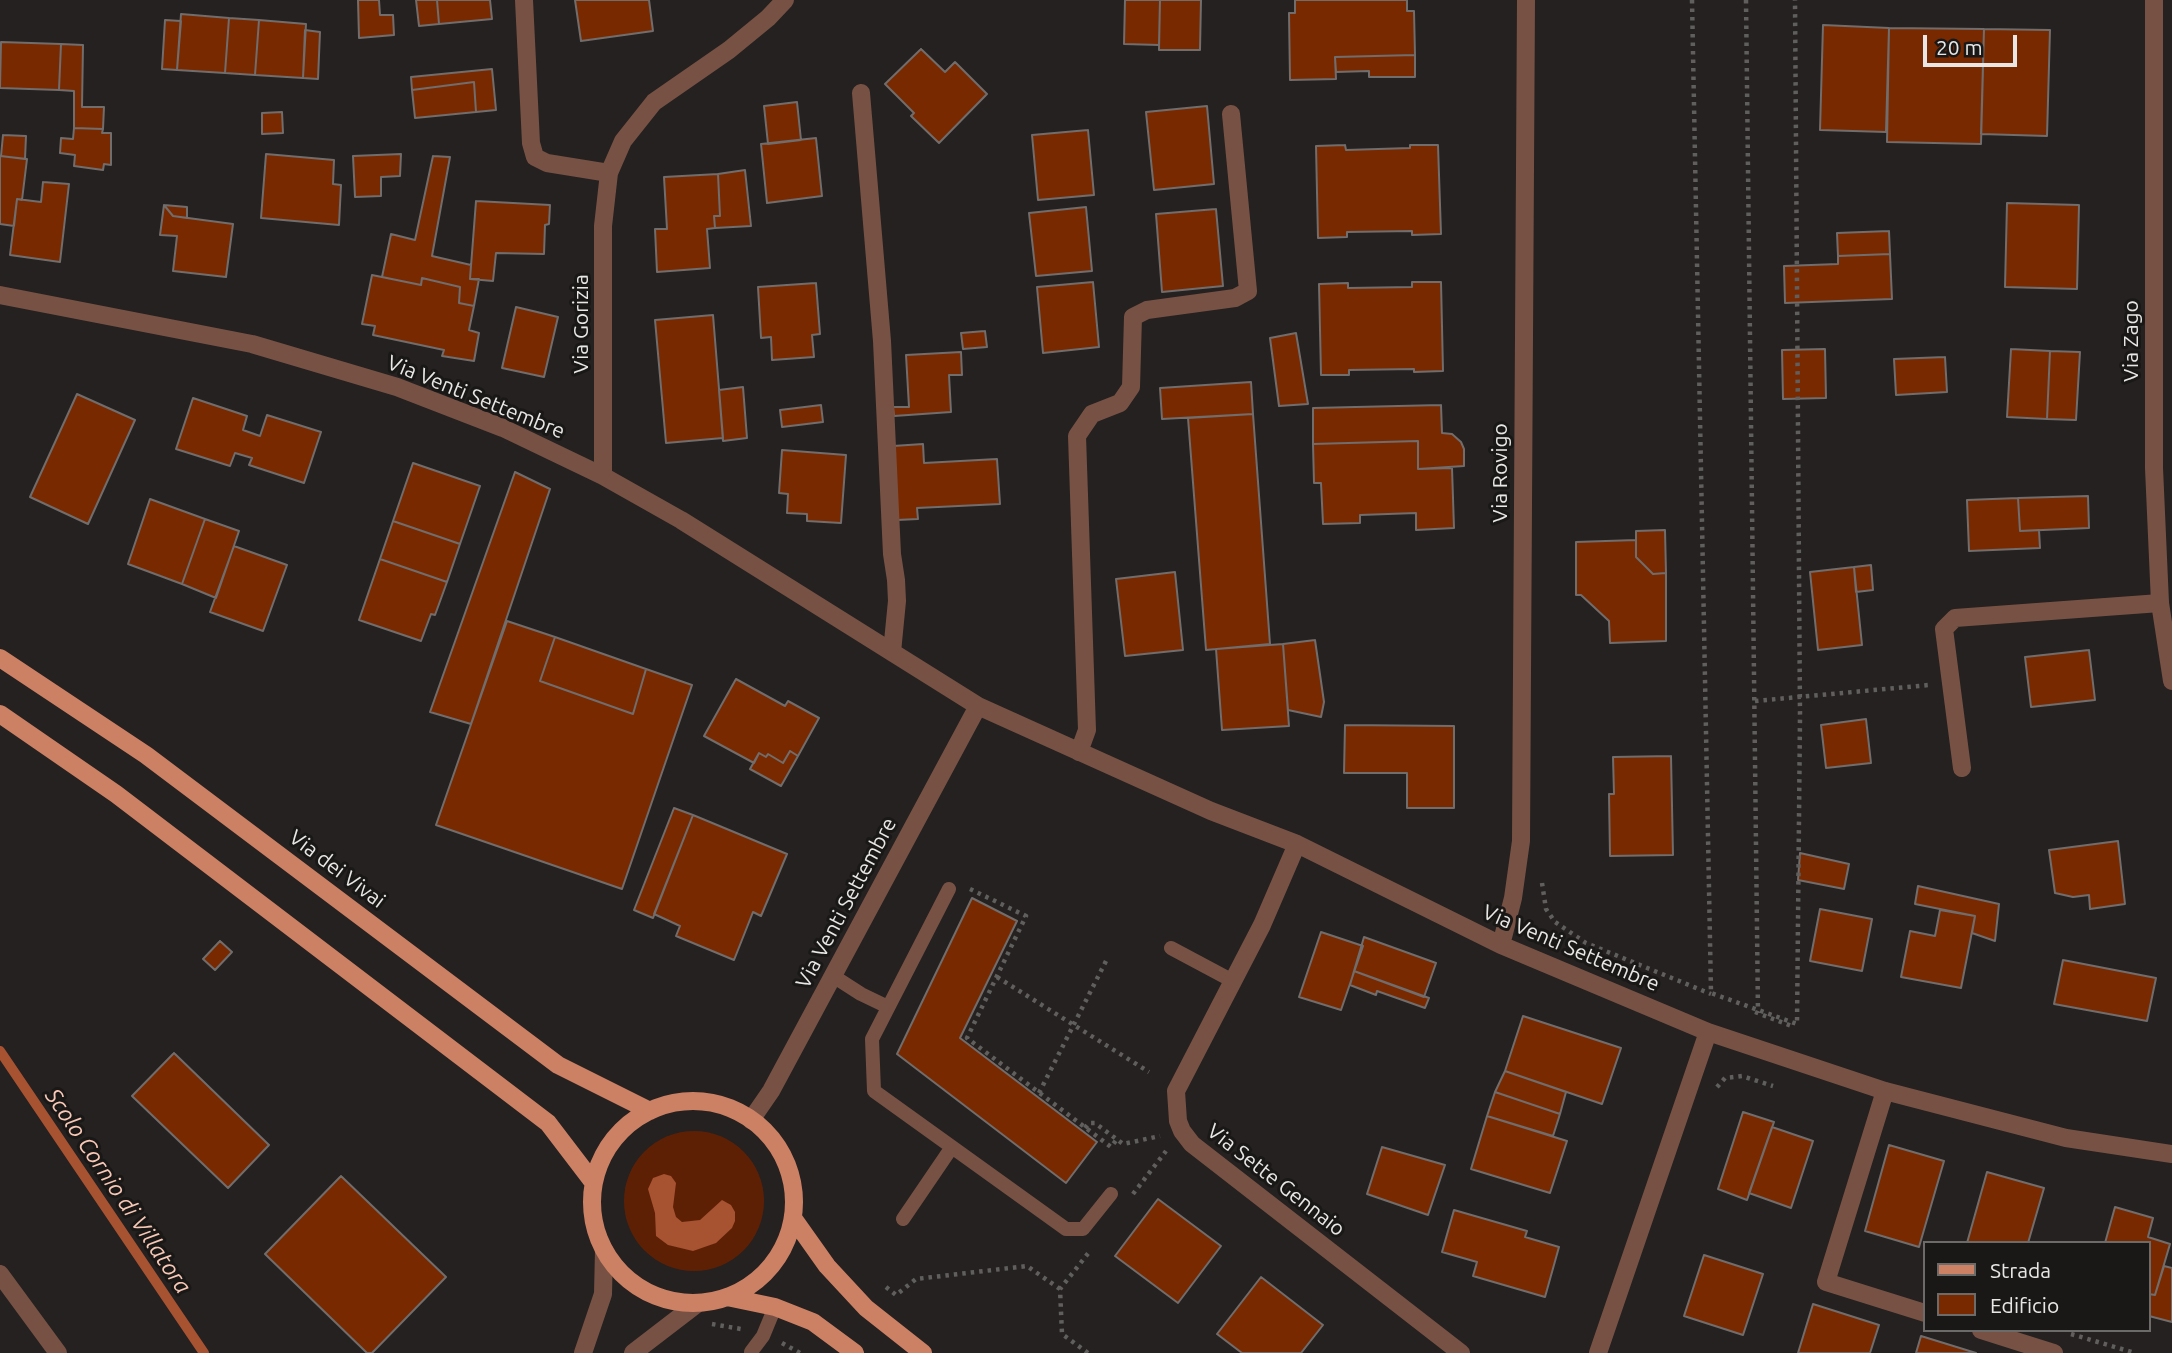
<!DOCTYPE html>
<html>
<head>
<meta charset="utf-8">
<style>
	body { margin:0 }
	#map { position:relative; width:2172px; height:1353px; overflow:hidden; background:#242120; font-family:Ubuntu,sans-serif }
	canvas { display:block }
	.legend { position:absolute; left:1923px; top:1241px; width:228px; height:91px; box-sizing:border-box; background:#1a1817; border:2px solid #6d6b6a; margin:0; padding:9px 12px; list-style:none; font-size:21px; color:#e9e7e6 }
	.legend li { display:flex; align-items:center; gap:14px; height:35px }
	.legend b { width:35px; border:2px solid #6d6b6a }
	.scale { position:absolute; left:1923px; top:35px; width:94px; height:32px; box-sizing:border-box; border:4px solid #e9e7e6; border-top:0; padding-left:9px; font-size:21px; line-height:24px; white-space:nowrap; color:#e9e7e6; -webkit-text-stroke:5px #1a1817; paint-order:stroke }
</style>
</head>
<body>
<div id="map">
<canvas width="2172" height="1353"></canvas>
<ul class="legend">
<li><b style="height:9px;background:#cd8164"></b>Strada</li>
<li><b style="height:19px;background:#792900"></b>Edificio</li>
</ul>
<div class="scale">20 m</div>
</div>
<script>
const c = document.querySelector('canvas').getContext('2d');
c.lineJoin = 'round';
function paint(path, color) {
  c.fillStyle = color;
  c.fill(path, 'evenodd');
}
function toPath(rows) {
  const path = new Path2D();
  for (const r of rows) {
    if (r.length === 3) {
      path.moveTo(r[0] + r[2], r[1]);
      path.arc(r[0], r[1], r[2], 0, 2 * Math.PI);
      continue;
    }
    path.moveTo(r[0], r[1]);
    for (let i = 2; i < r.length; i += 2) path.lineTo(r[i], r[i + 1]);
  }
  return path;
}
function strokePath(path, color, width, dash) {
  c.strokeStyle = color;
  c.lineWidth = width;
  c.lineCap = dash ? 'butt' : 'round';
  c.setLineDash(dash || []);
  c.stroke(path);
}
function drawText(font, color, halo, rows, align = 'center') {
  c.font = font + ' Ubuntu,sans-serif';
  c.lineWidth = 6;
  c.setLineDash([]);
  c.textBaseline = 'middle';
  c.strokeStyle = halo;
  c.fillStyle = color;
  for (const [text, x, y, turn = 0] of rows) {
    c.save();
    c.translate(x, y);
    c.rotate((+turn || 0) * Math.PI / 180);
    c.textAlign = isNaN(turn) ? turn : align;
    if (halo) c.strokeText(text, 0, 0);
    c.fillText(text, 0, 0);
    c.restore();
  }
}
paint(toPath([
	[694,1201,70]
]), '#5d2005');
paint(toPath([
	[664,1174,671,1176,676,1183,673,1207,676,1217,682,1222,700,1220,722,1200,731,1205,735,1212,735,1221,732,1228,716,1243,693,1251,668,1245,656,1236,655,1213,648,1189,653,1178]
]), '#a75231');
strokePath(toPath([
	[0,1051,204,1353]
]), '#a75231', 10);
const building = toPath([
	[358,0,379,0,380,15,393,15,394,35,359,38,358,0],
	[416,0,437,0,439,24,419,26,416,0],
	[437,0,490,0,492,19,439,24,437,0],
	[575,0,649,0,653,31,581,41,575,0],
	[1125,0,1160,0,1159,45,1124,44,1125,0],
	[1160,0,1201,0,1200,50,1159,50,1160,0],
	[1295,0,1407,0,1407,11,1414,11,1415,55,1335,57,1336,79,1290,80,1289,13,1295,13,1295,0],
	[181,14,229,18,225,73,177,70,181,14],
	[229,18,259,20,255,75,225,73,229,18],
	[165,20,181,21,177,70,162,69,165,20],
	[259,20,306,24,303,78,255,75,259,20],
	[1823,25,1889,28,1886,132,1820,130,1823,25],
	[1889,28,1984,29,1981,144,1887,142,1889,28],
	[1984,29,2050,30,2047,136,1981,134,1984,29],
	[305,30,320,32,318,79,303,78,305,30],
	[1,42,61,44,59,90,0,88,1,42],
	[61,44,83,45,82,107,104,107,103,129,74,128,74,91,59,90,61,44],
	[921,49,945,72,955,62,987,94,939,143,911,116,914,113,885,84,921,49],
	[1415,55,1415,77,1369,77,1369,71,1336,72,1335,57,1415,55],
	[492,69,496,110,476,112,474,82,412,90,411,77,492,69],
	[474,82,476,112,415,118,412,90,474,82],
	[797,102,801,140,768,144,764,106,797,102],
	[1207,106,1214,184,1154,190,1146,112,1207,106],
	[282,112,283,133,262,134,262,113,282,112],
	[74,128,103,129,102,133,111,133,111,165,104,164,103,170,74,166,75,155,60,153,61,138,73,139,74,128],
	[1088,130,1094,195,1038,200,1032,135,1088,130],
	[3,135,26,136,25,159,1,156,3,135],
	[816,138,822,196,767,203,761,144,816,138],
	[1345,145,1346,150,1410,148,1410,145,1438,145,1441,234,1412,235,1412,231,1347,232,1347,237,1318,238,1316,146,1345,145],
	[266,154,334,160,333,184,341,185,339,225,261,218,266,154],
	[401,154,400,176,381,177,381,196,355,197,353,156,401,154],
	[0,156,27,159,22,200,17,199,14,226,0,224,0,156],
	[433,156,450,157,432,256,471,265,470,279,479,279,474,306,459,303,460,287,422,278,421,285,382,277,391,234,415,240,433,156],
	[745,170,751,226,715,228,714,216,720,216,718,174,745,170],
	[718,174,720,216,714,216,715,228,707,229,710,268,657,272,655,229,667,229,664,177,718,174],
	[43,182,69,184,60,262,10,255,17,199,41,202,43,182],
	[476,201,550,205,549,224,545,225,544,254,496,253,493,281,470,279,476,201],
	[2007,203,2079,205,2077,289,2005,287,2007,203],
	[164,205,187,207,187,218,173,216,164,205],
	[164,205,173,216,233,224,226,277,173,271,177,236,160,235,164,205],
	[1086,207,1092,271,1036,276,1029,213,1086,207],
	[1216,209,1223,286,1162,292,1156,214,1216,209],
	[1889,231,1890,254,1838,256,1837,233,1889,231],
	[1890,254,1892,299,1785,303,1784,266,1838,264,1838,256,1890,254],
	[372,275,421,285,422,278,460,287,459,303,474,306,469,330,479,333,474,361,442,356,444,350,373,335,375,326,362,324,372,275],
	[1093,282,1099,347,1043,353,1037,287,1093,282],
	[1412,282,1441,282,1443,371,1414,372,1414,369,1349,370,1349,375,1321,375,1319,284,1348,283,1348,288,1412,287,1412,282],
	[816,283,820,334,812,335,814,357,772,360,771,337,761,338,758,287,816,283],
	[516,307,558,317,544,377,502,368,516,307],
	[713,315,723,438,666,443,655,320,713,315],
	[985,331,987,347,963,349,961,333,985,331],
	[1296,333,1308,404,1279,406,1270,338,1296,333],
	[1825,349,1826,398,1783,399,1782,350,1825,349],
	[2011,349,2050,351,2047,419,2007,417,2011,349],
	[2050,351,2080,352,2076,420,2047,419,2050,351],
	[961,352,962,375,949,375,951,412,894,416,893,407,909,407,906,355,961,352],
	[1945,357,1947,392,1896,395,1894,359,1945,357],
	[1251,382,1253,414,1162,419,1160,388,1251,382],
	[743,387,747,438,723,441,719,390,743,387],
	[77,394,135,420,88,524,30,497,77,394],
	[193,398,247,416,243,430,260,436,267,415,321,432,304,483,249,465,252,458,235,453,230,466,176,449,193,398],
	[821,405,823,422,782,427,780,410,821,405],
	[1441,405,1442,433,1452,434,1461,442,1464,449,1464,466,1418,469,1418,441,1313,444,1313,408,1441,405],
	[1253,414,1270,644,1206,650,1188,418,1253,414],
	[1418,441,1418,469,1452,468,1454,528,1416,530,1416,513,1360,515,1360,523,1323,524,1321,483,1314,483,1313,444,1418,441],
	[923,444,924,463,997,459,1000,504,917,508,918,519,897,520,893,446,923,444],
	[782,450,846,455,841,523,807,521,807,514,787,513,788,494,779,493,782,450],
	[413,463,480,486,460,544,393,521,413,463],
	[515,472,550,489,471,724,430,712,515,472],
	[2088,496,2089,528,2020,531,2018,498,2088,496],
	[2018,498,2020,531,2039,530,2040,548,1969,551,1967,500,2018,498],
	[150,499,205,519,182,584,128,564,150,499],
	[205,519,239,531,216,598,182,584,205,519],
	[393,521,460,544,447,582,380,559,393,521],
	[1665,530,1666,573,1653,574,1636,557,1636,531,1665,530],
	[1636,540,1636,557,1653,574,1666,573,1666,641,1610,643,1609,621,1581,595,1576,595,1576,542,1636,540],
	[234,546,287,565,263,631,210,612,234,546],
	[380,559,447,582,435,615,431,614,421,641,359,620,380,559],
	[1871,565,1873,590,1856,592,1854,567,1871,565],
	[1854,567,1862,645,1818,650,1810,572,1854,567],
	[1175,572,1183,650,1125,656,1116,579,1175,572],
	[507,621,555,637,540,681,633,714,646,669,692,685,622,889,436,825,507,621],
	[555,637,646,669,633,714,540,681,555,637],
	[1315,640,1324,702,1321,717,1288,710,1283,644,1315,640],
	[1283,644,1289,726,1222,730,1216,649,1283,644],
	[2089,650,2095,700,2031,707,2025,657,2089,650],
	[736,679,785,706,788,701,819,718,798,756,790,751,783,763,768,754,766,757,759,753,754,763,704,736,736,679],
	[1866,719,1871,763,1826,768,1821,725,1866,719],
	[1345,725,1454,726,1454,808,1407,808,1407,773,1344,773,1345,725],
	[790,751,798,756,781,786,750,769,759,753,766,757,768,754,783,763,790,751],
	[1671,756,1673,855,1610,856,1609,794,1614,794,1613,757,1671,756],
	[674,808,693,815,653,918,634,910,674,808],
	[693,815,787,854,761,916,753,912,734,960,676,936,680,926,654,914,693,815],
	[2118,841,2125,904,2090,909,2089,895,2073,897,2055,893,2049,850,2118,841],
	[1800,853,1849,864,1844,889,1798,880,1800,853],
	[1918,886,1999,904,1995,941,1972,933,1975,916,1915,904,1918,886],
	[972,898,1017,921,960,1038,1097,1142,1066,1183,897,1054,972,898],
	[1820,909,1872,919,1862,971,1810,961,1820,909],
	[1940,910,1975,916,1961,988,1901,977,1910,931,1935,936,1940,910],
	[1321,932,1363,946,1341,1010,1299,997,1321,932],
	[1364,937,1436,963,1424,997,1354,971,1364,937],
	[220,941,232,952,215,970,203,959,220,941],
	[2063,960,2156,978,2147,1021,2054,1004,2063,960],
	[1354,971,1429,998,1425,1008,1377,991,1376,995,1350,985,1354,971],
	[1523,1016,1621,1048,1602,1104,1505,1071,1523,1016],
	[174,1053,269,1145,228,1188,132,1096,174,1053],
	[1505,1071,1566,1092,1560,1114,1495,1092,1505,1071],
	[1495,1092,1560,1114,1553,1136,1487,1116,1495,1092],
	[1743,1112,1774,1122,1747,1200,1718,1189,1743,1112],
	[1487,1116,1567,1141,1550,1193,1471,1169,1487,1116],
	[1772,1127,1813,1141,1791,1208,1749,1193,1772,1127],
	[1889,1145,1944,1161,1919,1247,1865,1231,1889,1145],
	[1382,1147,1445,1165,1428,1215,1367,1194,1382,1147],
	[1987,1172,2044,1188,2028,1243,1967,1243,1987,1172],
	[341,1176,446,1277,372,1353,367,1353,265,1254,341,1176],
	[1158,1199,1221,1246,1178,1303,1115,1256,1158,1199],
	[2115,1207,2153,1218,2148,1237,2170,1244,2155,1295,2149,1294,2149,1243,2105,1243,2115,1207],
	[1454,1210,1527,1231,1525,1237,1559,1247,1545,1297,1473,1276,1477,1262,1442,1252,1454,1210],
	[1704,1255,1763,1274,1743,1335,1684,1316,1704,1255],
	[2164,1266,2172,1268,2172,1322,2149,1316,2149,1294,2155,1295,2164,1266],
	[1261,1277,1323,1325,1301,1353,1242,1353,1217,1334,1261,1277],
	[1813,1304,1879,1325,1870,1353,1798,1353,1813,1304],
	[1921,1336,1976,1353,1916,1353,1921,1336]
]);
paint(building, '#792900');
strokePath(building, '#706d6c', 2);
strokePath(toPath([
	[1692,0,1711,993,1797,1024,1800,716,1795,0],
	[1746,0,1758,1013],
	[1755,701,1929,685],
	[1542,883,1546,909,1555,922,1586,943,1711,994],
	[970,889,1026,916,967,1038,1111,1147,1117,1139],
	[997,977,1149,1072],
	[1755,1012,1794,1027],
	[1717,1087,1725,1078,1742,1076,1773,1086],
	[1039,1093,1106,961],
	[1085,1128,1089,1123,1095,1123,1123,1144,1160,1136],
	[1133,1194,1166,1151],
	[886,1287,896,1295,916,1279,1027,1266,1060,1289],
	[712,1324,741,1329],
	[2071,1334,2135,1353],
	[782,1343,800,1353],
	[1088,1353,1062,1334,1060,1289,1090,1251]
]), '#615f5e', 4.5, [3.5, 5]);
strokePath(toPath([
	[949,889,872,1039,874,1091,1066,1229,1083,1229,1111,1194],
	[1171,948,1231,980],
	[833,976,861,994,888,1007],
	[903,1219,952,1147],
	[751,1352,763,1336,775,1307]
]), '#775244', 14);
strokePath(toPath([
	[524,0,531,143,535,157,547,163,609,173],
	[861,93,882,341,892,554,896,580,897,601,892,652],
	[0,295,252,344,397,387,503,428,603,476,681,520,978,706,1211,811,1297,844,1501,945,1708,1032,1885,1091,2066,1138,2172,1154],
	[603,476,603,226,609,173,623,141,654,102,729,50,768,18,785,0],
	[1079,752,1087,730,1077,436,1092,414,1120,403,1131,387,1133,317,1147,310,1235,298,1248,291,1231,114],
	[1962,768,1944,629,1955,618,2160,603],
	[1297,844,1262,925,1176,1091,1178,1121,1182,1131,1192,1144,1461,1353],
	[1501,945,1513,898,1521,841,1526,0],
	[1885,1091,1826,1282,1925,1313],
	[751,1120,771,1091,978,706],
	[0,1274,58,1353],
	[1981,1330,2054,1353],
	[583,1353,603,1294,604,1250],
	[633,1353,698,1303],
	[1598,1353,1708,1032]
]), '#775244', 18);
strokePath(toPath([
	[2154,0,2154,468,2160,603,2172,681]
]), '#775244', 18);
strokePath(toPath([
	[0,658,146,755,558,1065,650,1111],
	[0,714,116,794,548,1123,593,1182],
	[693,1202,101],
	[793,1218,827,1266,866,1308,923,1353],
	[727,1297,775,1307,813,1322,855,1353]
]), '#cd8164', 18);
drawText('21px', '#e9e7e6', '#1a1817', [
	["Via Gorizia",581,324,-90],
	["Via Zago",2131,341,-90],
	["Via Venti Settembre",476,397,22],
	["Via Rovigo",1500,473,-90],
	["Via dei Vivai",337,869,37],
	["Via Venti Settembre",846,903,-62],
	["Via Venti Settembre",1571,948,23],
	["Via Sette Gennaio",1276,1180,38]
]);
drawText('italic 23px', '#f8c8b6', '#1a1817', [
	["Scolo Cornio di Villatora",118,1191,56]
]);
</script>
</body>
</html>
